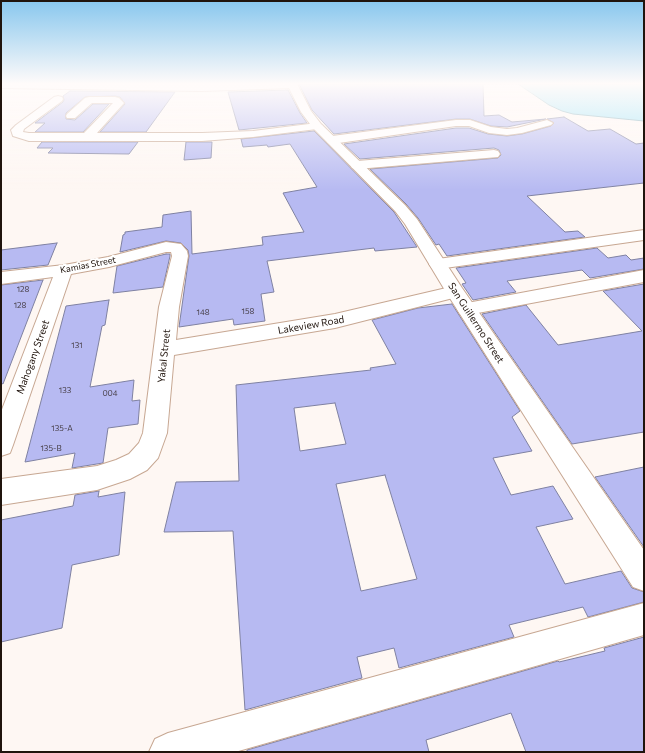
<!DOCTYPE html>
<html>
<head>
<meta charset="utf-8">
<style>
	body { margin:0 }
	#map { position:relative; width:645px; height:753px; overflow:hidden; background:#fef7f3; font-family:Commissioner,sans-serif }
	canvas { display:block }
	.frame { position:absolute; inset:0; border:2px solid #20140d; pointer-events:none }
</style>
</head>
<body>
<div id="map">
<canvas width="645" height="753"></canvas>
<div class="frame"></div>
</div>
<script>
const c = document.querySelector('canvas').getContext('2d');
c.lineJoin = 'round';
function paint(path, color) {
  c.fillStyle = color;
  c.fill(path, 'evenodd');
}
function toPath(rows) {
  const path = new Path2D();
  for (const r of rows) {
    path.moveTo(r[0], r[1]);
    for (let i = 2; i < r.length; i += 2) path.lineTo(r[i], r[i + 1]);
  }
  return path;
}
function strokePath(path, color, width, dash) {
  c.strokeStyle = color;
  c.lineWidth = width;
  c.lineCap = dash ? 'butt' : 'round';
  c.setLineDash(dash || []);
  c.stroke(path);
}
function drawText(font, color, halo, rows, align = 'center') {
  c.font = font + ' Commissioner,sans-serif';
  c.lineWidth = 4;
  c.setLineDash([]);
  c.textBaseline = 'middle';
  c.strokeStyle = halo;
  c.fillStyle = color;
  for (const [text, x, y, turn = 0] of rows) {
    c.save();
    c.translate(x, y);
    c.rotate((+turn || 0) * Math.PI / 180);
    c.textAlign = isNaN(turn) ? turn : align;
    if (halo) c.strokeText(text, 0, 0);
    c.fillText(text, 0, 0);
    c.restore();
  }
}
const water = toPath([
	[518,84,644,84,644,121,573,114,562,111,549,105,518,84]
]);
paint(water, '#98e3f8');
strokePath(water, '#74a5b2', 1);
const building = toPath([
	[299,84,483,84,484,116,499,115,512,122,546,119,507,127,491,126,470,119,456,119,334,134,312,110,299,84],
	[288,90,300,113,307,123,239,130,228,92,288,90],
	[70,91,175,92,146,132,100,132,125,104,120,97,115,96,85,97,66,113,66,119,75,120,93,104,109,104,83,132,35,132,45,123,35,123,63,102,64,100,63,96,70,91],
	[564,117,588,131,610,129,636,144,644,143,644,183,527,196,565,232,578,231,585,237,447,256,439,244,436,245,418,218,406,204,370,169,498,158,501,155,499,150,494,148,360,159,344,144,456,128,469,128,488,134,507,136,522,134,551,126,554,123,547,119,564,117],
	[314,131,394,212,417,247,375,251,374,248,267,261,274,292,261,294,265,321,234,325,233,319,179,327,189,256,188,250,181,243,166,241,120,252,123,235,125,234,125,232,162,227,163,215,191,211,192,254,263,245,262,237,304,232,283,193,317,187,290,144,268,147,267,145,243,147,241,139,314,131],
	[42,142,138,142,129,154,48,153,53,148,37,148,42,142],
	[186,142,212,142,211,158,184,160,186,142],
	[57,243,48,265,1,270,1,250,57,243],
	[597,248,608,258,626,255,631,260,644,258,644,269,590,278,582,270,507,281,516,292,473,300,462,284,466,283,456,268,597,248],
	[166,254,170,254,170,256,163,287,113,293,117,266,166,254],
	[43,280,3,384,1,383,1,285,43,280],
	[644,284,644,432,572,444,482,314,526,305,558,345,642,331,603,291,644,284],
	[109,300,105,325,102,326,90,387,134,380,132,401,140,400,138,424,108,428,103,463,72,468,75,453,25,462,66,306,109,300],
	[452,304,520,411,512,417,532,451,493,458,511,495,553,486,573,519,536,527,565,584,621,571,632,588,644,592,644,602,588,617,583,607,509,625,514,637,399,668,394,648,357,657,362,678,245,710,233,531,164,532,176,482,239,481,236,385,371,370,370,368,396,364,372,320,418,308,452,304],
	[335,403,346,444,300,451,294,408,335,403],
	[385,475,417,579,361,591,336,484,385,475],
	[644,467,644,547,595,477,644,467],
	[99,491,98,497,125,492,119,555,72,565,62,628,1,642,1,520,73,506,75,495,99,491],
	[644,637,644,752,526,752,511,713,426,740,429,752,247,752,247,750,558,661,559,662,605,651,604,648,644,637]
]);
paint(building, '#b7baf2');
strokePath(building, '#7f81a1', 1);
const street = toPath([
	[1,84,296,84,297,85,292,88,202,91,1,88,1,84],
	[58,96,62,97,63,99,62,101,24,129,23,132,29,133,84,133,113,103,92,103,75,118,67,118,66,116,67,114,85,98,89,97,115,97,119,98,124,103,97,133,202,133,253,131,317,123,323,126,317,129,253,137,202,141,29,141,13,136,11,130,16,125,54,97,58,96],
	[456,120,470,120,491,127,507,129,517,128,547,120,553,123,551,125,522,133,507,135,489,133,469,126,456,126,332,144,328,143,326,140,328,137,332,136,456,120],
	[494,150,498,151,500,154,498,157,357,169,352,168,351,165,352,162,357,161,494,150],
	[644,230,644,240,438,269,432,268,429,264,432,260,438,259,644,230],
	[166,242,181,244,187,251,188,256,179,307,176,340,335,314,455,286,461,288,464,292,461,296,335,328,174,355,167,433,158,458,147,470,130,479,97,490,1,505,1,479,97,466,116,460,129,454,139,443,143,433,159,307,172,256,171,252,166,252,109,267,71,274,13,445,10,453,1,456,1,412,53,277,1,284,1,272,64,265,108,257,166,242],
	[644,270,644,282,467,315,460,314,457,309,460,304,467,303,644,270],
	[644,603,644,635,235,752,149,752,155,739,168,733,644,603]
]);
const secondary = toPath([
	[287,84,297,84,311,111,321,124,405,205,417,219,462,288,644,550,644,591,633,587,446,292,405,224,395,211,313,128,301,112,287,84]
]);
strokePath(street, '#c7a792', 2);
strokePath(secondary, '#c7a792', 2);
paint(street, '#fff');
paint(secondary, '#fff');
const sky = c.createLinearGradient(0, 0, 0, 190);
sky.addColorStop(0, '#88c7ee');
sky.addColorStop(0.44, '#fffbfa');
sky.addColorStop(1, '#fffbfa00');
c.fillStyle = sky;
c.fillRect(0, 0, 645, 190);
drawText('8px', '#463e46', null, [
	["128",23,289],
	["128",20,305],
	["158",248,311],
	["148",203,312],
	["131",77,345],
	["133",65,390],
	["004",110,393],
	["135-A",62,428],
	["135-B",51,448]
]);
drawText('9px', '#20140d', '#fff', [
	["Kamias Street",88,265,-11]
]);
drawText('10px', '#20140d', '#fff', [
	["San Guillermo Street",476,323,57],
	["Lakeview Road",311,325,-10],
	["Yakal Street",164,356,-84],
	["Mahogany Street",33,357,-70]
]);
</script>
</body>
</html>
